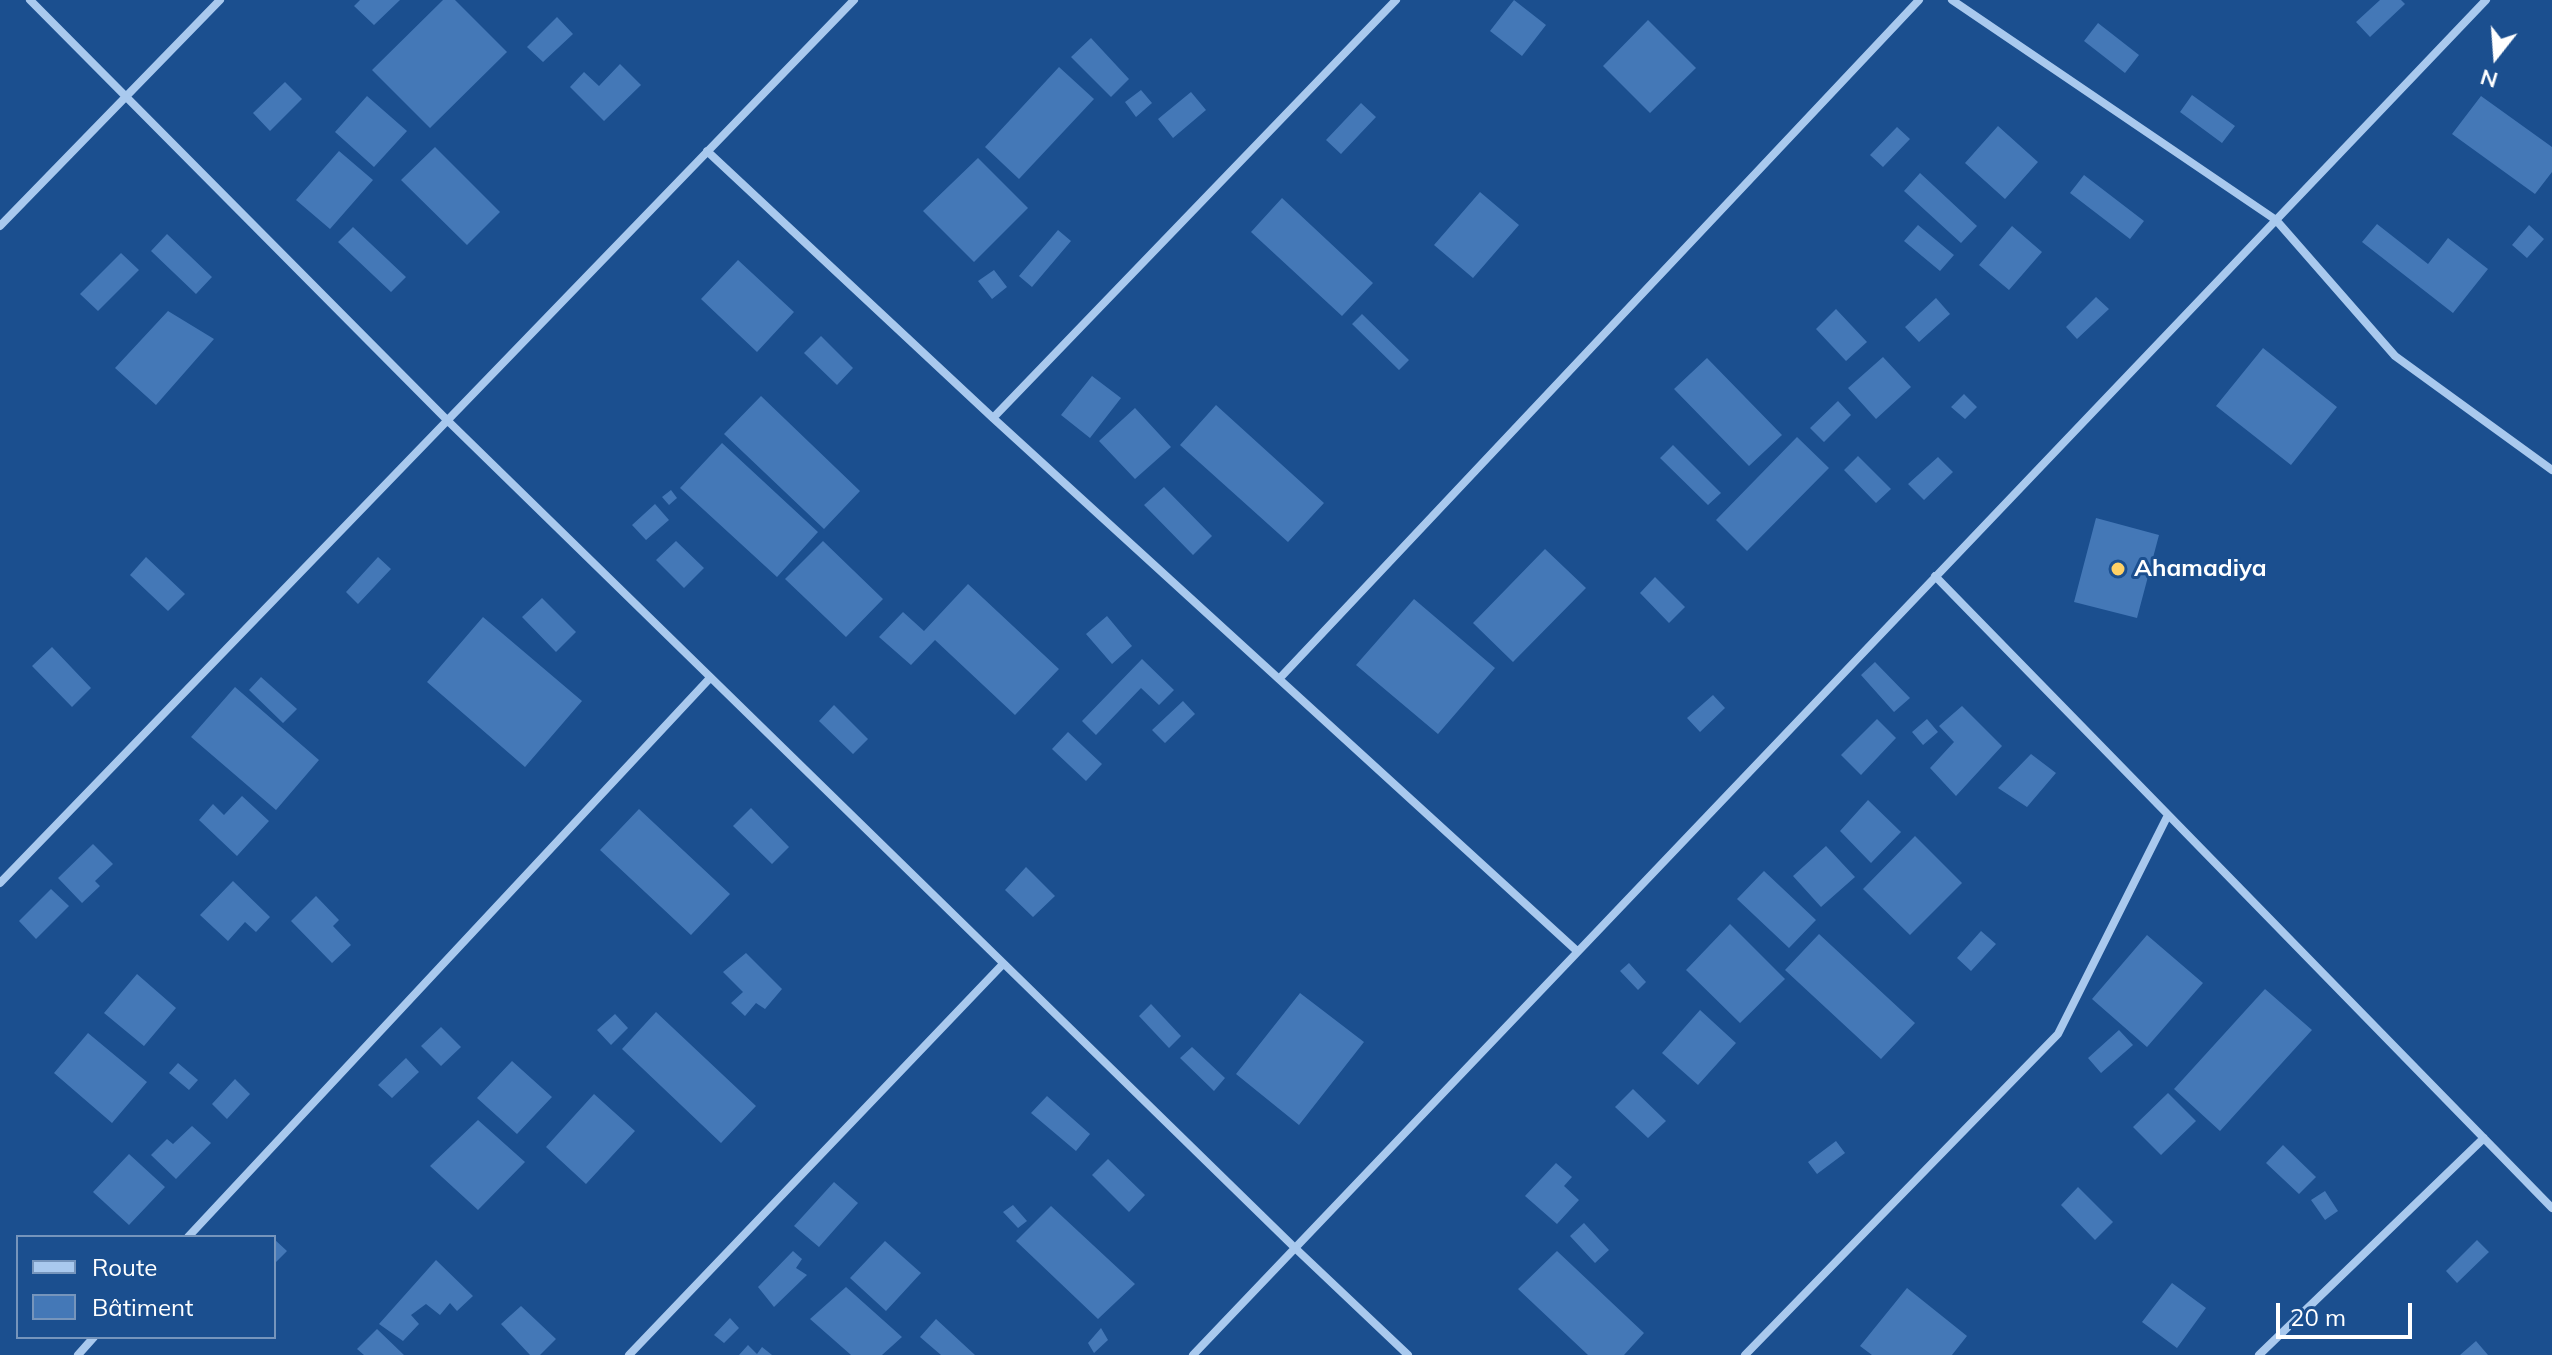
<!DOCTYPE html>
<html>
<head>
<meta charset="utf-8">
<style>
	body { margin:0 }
	#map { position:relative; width:2552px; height:1355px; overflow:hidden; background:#1b4f8f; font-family:Mulish,sans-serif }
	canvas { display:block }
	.legend { position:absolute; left:16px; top:1235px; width:260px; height:104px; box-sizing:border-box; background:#1b4f8f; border:2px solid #7695bc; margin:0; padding:10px 14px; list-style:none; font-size:24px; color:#fff }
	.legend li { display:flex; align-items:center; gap:16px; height:40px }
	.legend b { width:40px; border:2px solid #7695bc }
	.north { position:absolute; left:2456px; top:16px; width:80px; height:80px; -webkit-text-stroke:6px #1b4f8f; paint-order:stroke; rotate:197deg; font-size:22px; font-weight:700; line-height:32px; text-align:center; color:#fff }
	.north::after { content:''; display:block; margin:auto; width:28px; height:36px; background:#fff; clip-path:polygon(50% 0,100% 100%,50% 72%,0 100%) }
	.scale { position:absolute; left:2276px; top:1303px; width:136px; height:36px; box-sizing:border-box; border:4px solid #fff; border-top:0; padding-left:10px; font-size:24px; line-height:28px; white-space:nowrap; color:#fff; -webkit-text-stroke:6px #1b4f8f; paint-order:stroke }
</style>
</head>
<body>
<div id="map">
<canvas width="2552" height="1355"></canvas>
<ul class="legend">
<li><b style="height:10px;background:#a9c9ee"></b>Route</li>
<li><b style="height:22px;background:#4478b7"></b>Bâtiment</li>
</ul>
<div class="north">N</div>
<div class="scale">20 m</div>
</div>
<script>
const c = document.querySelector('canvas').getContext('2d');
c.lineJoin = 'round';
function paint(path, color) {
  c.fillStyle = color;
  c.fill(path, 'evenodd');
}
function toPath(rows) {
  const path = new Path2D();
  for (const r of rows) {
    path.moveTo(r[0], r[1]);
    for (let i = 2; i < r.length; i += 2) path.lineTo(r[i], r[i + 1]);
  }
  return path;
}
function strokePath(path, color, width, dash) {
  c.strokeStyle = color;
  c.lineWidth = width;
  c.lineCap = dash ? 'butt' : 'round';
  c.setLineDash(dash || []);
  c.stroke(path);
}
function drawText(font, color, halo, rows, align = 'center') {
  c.font = font + ' Mulish,sans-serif';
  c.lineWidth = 6;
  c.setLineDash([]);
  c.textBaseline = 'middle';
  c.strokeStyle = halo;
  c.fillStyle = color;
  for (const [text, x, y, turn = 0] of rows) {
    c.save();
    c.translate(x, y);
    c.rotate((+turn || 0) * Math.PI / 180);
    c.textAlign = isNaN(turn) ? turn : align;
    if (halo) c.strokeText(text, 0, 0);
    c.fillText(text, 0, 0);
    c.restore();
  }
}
paint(toPath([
	[360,0,400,0,374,25,354,6],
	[443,0,455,0,507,52,430,128,372,70],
	[1514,0,1546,25,1522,56,1490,31],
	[2380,0,2401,0,2405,4,2370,37,2356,22],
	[557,17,573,34,543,62,527,47],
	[1648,20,1696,68,1650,113,1603,66],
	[2098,23,2139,55,2125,73,2084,41],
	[1091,38,1129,79,1111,97,1071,57],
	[620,64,641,85,604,121,570,87,584,72,599,86],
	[1059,67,1094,99,1019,179,985,147],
	[285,82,302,99,270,131,253,113],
	[1141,90,1152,103,1136,117,1125,102],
	[1191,92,1206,110,1173,138,1158,119],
	[2192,95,2235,126,2222,143,2180,112],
	[367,96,407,131,374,167,335,132],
	[2481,96,2552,147,2552,172,2535,194,2452,134],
	[1361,103,1376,117,1341,154,1326,140],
	[1998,126,2038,162,2005,199,1965,163],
	[1897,127,1910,139,1883,167,1870,155],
	[435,147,500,212,467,245,401,180],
	[339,151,373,180,330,229,296,200],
	[978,158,1028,208,974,262,923,211],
	[1920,173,1977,226,1961,243,1904,191],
	[2084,175,2144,221,2130,239,2070,193],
	[1480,192,1519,225,1473,278,1434,245],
	[1282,198,1373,283,1342,316,1251,232],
	[2377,224,2428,264,2448,238,2488,269,2453,313,2362,242],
	[1918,225,1954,255,1940,271,1904,241],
	[2529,225,2544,239,2527,258,2512,245],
	[2012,226,2042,252,2009,290,1979,265],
	[353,227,406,277,391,292,338,242],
	[1058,230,1071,241,1032,287,1019,276],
	[167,234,212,277,196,294,151,251],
	[121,253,139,270,98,311,80,294],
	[738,260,794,312,757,352,701,299],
	[994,270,1007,287,992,299,978,281],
	[2096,297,2109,309,2077,339,2066,327],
	[1936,298,1950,314,1919,342,1905,327],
	[1836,309,1867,342,1846,361,1816,329],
	[168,311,214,339,156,405,115,368],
	[1362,314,1409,360,1399,370,1352,324],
	[821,336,853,368,837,385,804,353],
	[2263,348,2337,407,2291,465,2216,406],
	[1883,357,1911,387,1876,419,1848,388],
	[1707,358,1782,435,1749,466,1674,389],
	[1092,376,1121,398,1090,438,1061,415],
	[1964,394,1977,407,1965,419,1951,407],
	[761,396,860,491,824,529,724,434],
	[1838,401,1851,415,1824,442,1810,428],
	[1216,405,1324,503,1288,542,1180,445],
	[1135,408,1171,447,1135,479,1099,441],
	[1797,437,1829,468,1747,551,1716,520],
	[722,443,818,532,777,577,680,488],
	[1673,445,1721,493,1708,505,1660,458],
	[1858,456,1891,489,1876,503,1844,470],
	[1938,457,1953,472,1924,500,1908,484],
	[1164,487,1212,536,1193,555,1144,505],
	[671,490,677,498,669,505,662,497],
	[655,504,669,520,646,540,632,525],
	[2096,518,2159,535,2137,618,2074,602],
	[676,541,704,568,684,588,656,560],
	[823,541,883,599,846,637,785,579],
	[1545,549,1586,588,1513,662,1473,623],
	[146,557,185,594,168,611,130,575],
	[378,557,391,569,358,604,346,592],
	[1655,577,1685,607,1669,623,1640,593],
	[968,584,1059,669,1015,715,935,640,911,665,879,637,903,612,924,631],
	[542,598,576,632,556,652,522,617],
	[1414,599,1495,668,1438,734,1356,665],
	[1107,616,1132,646,1112,664,1086,634],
	[483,617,582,701,525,767,427,682],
	[52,647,91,688,72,707,32,666],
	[1142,659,1174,690,1159,705,1141,688,1096,735,1082,721],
	[1875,662,1910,698,1894,712,1861,675],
	[261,677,297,709,283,723,249,690],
	[235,687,319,760,276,810,191,737],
	[1713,695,1725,708,1700,732,1687,718],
	[1183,701,1195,714,1165,743,1152,730],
	[834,705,868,739,853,754,819,721],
	[1962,706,2002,746,1956,796,1930,768,1954,742,1939,726],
	[1877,719,1896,738,1861,775,1841,755],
	[1927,719,1938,732,1923,745,1912,732],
	[1068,732,1102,764,1086,781,1052,749],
	[2031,754,2056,773,2027,807,1998,788],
	[242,796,269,821,237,856,199,820,213,804,224,815],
	[1868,800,1901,832,1871,863,1840,831],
	[751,808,789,847,772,864,733,826],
	[639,809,730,894,691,935,600,850],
	[1915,836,1962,883,1910,935,1863,889],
	[93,844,113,864,95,881,100,886,82,903,58,878],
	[1826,846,1855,877,1821,907,1793,876],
	[1026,867,1055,896,1033,917,1005,890],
	[1764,871,1816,920,1789,948,1737,899],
	[233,881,270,917,256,932,245,922,228,941,200,915],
	[51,889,69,906,36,939,19,921],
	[316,896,339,920,333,926,351,945,332,963,291,921],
	[1730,924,1785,979,1740,1023,1686,970],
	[1981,931,1996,944,1971,971,1957,958],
	[1819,934,1915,1023,1881,1059,1785,970],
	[2147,935,2203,983,2147,1047,2092,999],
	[746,953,782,989,765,1009,756,1003,745,1016,731,1003,743,992,723,972],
	[1629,963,1646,982,1638,990,1620,971],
	[137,974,176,1008,144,1046,104,1013],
	[2265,989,2312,1030,2220,1131,2174,1089],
	[1300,993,1364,1042,1299,1125,1236,1074],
	[1151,1004,1181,1036,1169,1048,1139,1016],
	[1700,1010,1736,1043,1698,1085,1662,1053],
	[656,1012,756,1106,721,1143,622,1049],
	[615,1014,628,1028,611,1045,597,1030],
	[441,1027,461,1047,441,1066,421,1046],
	[2119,1030,2133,1045,2101,1073,2088,1058],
	[88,1033,147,1082,112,1123,54,1073],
	[1192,1047,1225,1078,1214,1091,1180,1058],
	[406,1058,419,1072,392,1098,378,1085],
	[512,1061,552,1097,517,1134,477,1098],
	[178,1063,198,1080,189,1090,169,1073],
	[235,1079,250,1094,227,1119,212,1104],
	[1633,1089,1666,1121,1648,1138,1615,1107],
	[2168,1093,2196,1121,2161,1155,2133,1127],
	[594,1094,635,1131,586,1184,546,1147],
	[1047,1096,1090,1134,1076,1151,1031,1113],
	[478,1120,525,1162,478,1210,430,1166],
	[192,1126,211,1143,176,1179,151,1155,167,1139,173,1144],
	[1836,1141,1845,1153,1817,1174,1808,1162],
	[2283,1145,2316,1177,2299,1194,2266,1163],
	[129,1154,165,1187,129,1225,93,1192],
	[1108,1159,1145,1195,1129,1212,1092,1175],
	[1556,1163,1572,1177,1564,1186,1579,1200,1557,1224,1525,1196],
	[834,1182,858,1203,819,1247,794,1226],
	[2078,1187,2113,1222,2095,1240,2061,1205],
	[2325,1191,2338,1211,2325,1220,2311,1200],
	[1013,1205,1027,1221,1018,1228,1003,1212],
	[1051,1206,1135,1284,1098,1319,1016,1241],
	[1584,1223,1609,1250,1595,1263,1570,1236],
	[274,1239,287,1251,274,1264],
	[2477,1240,2489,1252,2457,1283,2446,1271],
	[885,1241,921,1273,886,1311,850,1278],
	[793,1251,802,1259,796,1268,807,1275,774,1307,758,1287],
	[1557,1251,1644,1333,1624,1355,1588,1355,1518,1289],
	[436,1260,473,1296,457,1311,450,1303,440,1315,426,1304,411,1315,419,1324,403,1341,379,1324],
	[2172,1283,2206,1308,2177,1348,2142,1322],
	[846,1287,902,1337,882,1355,851,1355,810,1319],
	[1907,1288,1967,1336,1952,1355,1872,1355,1860,1346],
	[521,1306,556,1339,540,1355,530,1355,501,1324],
	[730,1318,739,1328,724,1343,714,1335],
	[936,1319,975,1355,941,1355,920,1337],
	[1101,1328,1108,1340,1094,1353,1088,1343],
	[377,1329,404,1355,364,1355,357,1349],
	[2476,1341,2488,1355,2460,1355],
	[748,1345,757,1354,762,1347,772,1355,739,1355]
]), '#4478b7');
strokePath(toPath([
	[30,0,447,420,1294,1247,1408,1355],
	[1952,0,2276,220,2395,356,2552,470],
	[707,151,993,418,1577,951],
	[0,226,220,0],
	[993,418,1396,0],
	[1935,576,2552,1208],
	[1279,679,1919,0],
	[0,883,854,0],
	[188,1237,710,678],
	[78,1355,94,1337],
	[629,1355,1003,964],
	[1193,1355,2486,0],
	[1745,1355,2058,1034,2168,815],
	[2259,1355,2484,1138]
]), '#a9c9ee', 8);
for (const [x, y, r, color] of [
	[2118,569,8,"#ffd166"]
]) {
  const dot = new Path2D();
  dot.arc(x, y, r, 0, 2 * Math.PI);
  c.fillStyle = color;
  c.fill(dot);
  strokePath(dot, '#1b4f8f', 3);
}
drawText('bold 24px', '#fff', '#1b4f8f', [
	["Ahamadiya",2134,569]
], 'left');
</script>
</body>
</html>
